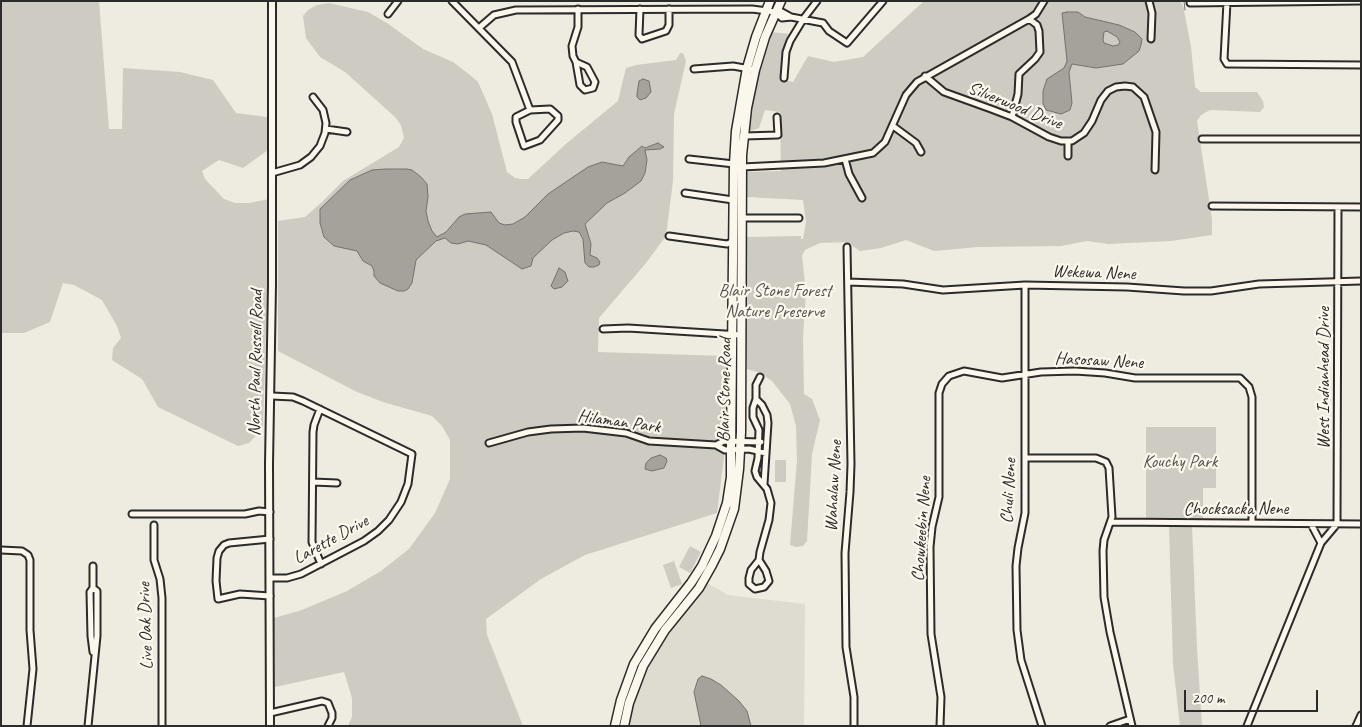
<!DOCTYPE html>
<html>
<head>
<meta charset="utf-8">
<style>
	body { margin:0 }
	#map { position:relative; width:1362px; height:727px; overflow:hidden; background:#eeebe0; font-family:Caveat,sans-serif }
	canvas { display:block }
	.frame { position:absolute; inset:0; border:2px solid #2b2b2b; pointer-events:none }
	.scale { position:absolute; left:1184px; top:690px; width:134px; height:22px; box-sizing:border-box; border:2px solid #2b2b2b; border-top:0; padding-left:6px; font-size:15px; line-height:18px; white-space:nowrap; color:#2b2b2b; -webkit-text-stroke:4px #fbf7ec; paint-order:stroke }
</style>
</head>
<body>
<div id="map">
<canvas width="1362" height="727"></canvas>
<div class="frame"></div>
<div class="scale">200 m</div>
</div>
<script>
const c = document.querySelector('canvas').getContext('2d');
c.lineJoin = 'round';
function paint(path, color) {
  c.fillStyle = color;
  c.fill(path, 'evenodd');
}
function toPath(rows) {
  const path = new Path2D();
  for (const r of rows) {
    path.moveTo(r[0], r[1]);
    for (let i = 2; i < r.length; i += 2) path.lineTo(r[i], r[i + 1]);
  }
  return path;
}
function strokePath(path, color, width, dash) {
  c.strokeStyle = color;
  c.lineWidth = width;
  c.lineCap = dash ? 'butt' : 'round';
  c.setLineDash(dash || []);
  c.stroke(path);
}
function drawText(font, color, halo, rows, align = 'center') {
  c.font = font + ' Caveat,sans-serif';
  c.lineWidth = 4.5;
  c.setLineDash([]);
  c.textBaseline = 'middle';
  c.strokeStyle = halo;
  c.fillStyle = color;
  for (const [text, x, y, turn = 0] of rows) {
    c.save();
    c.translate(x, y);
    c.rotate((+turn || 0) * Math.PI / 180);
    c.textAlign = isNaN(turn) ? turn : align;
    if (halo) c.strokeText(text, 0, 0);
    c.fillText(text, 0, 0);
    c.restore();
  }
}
paint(toPath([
	[705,582,728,595,805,604,804,726,628,726,632,708,641,684,658,649,695,600]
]), '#dedbd1');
paint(toPath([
	[1,1,99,1,109,129,122,129,123,68,180,72,213,80,236,113,267,117,268,150,243,168,219,160,202,171,205,179,224,199,235,203,249,203,269,199,268,332,266,333,263,428,249,443,238,446,158,407,142,379,112,360,113,348,121,338,117,326,102,300,74,285,63,283,50,322,24,333,1,333],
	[924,1,1180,1,1183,5,1191,47,1195,87,1201,92,1257,92,1263,101,1264,107,1260,112,1210,110,1201,115,1197,121,1212,219,1212,235,1171,241,1108,244,1087,241,1061,246,978,247,934,251,906,240,881,248,860,251,847,242,820,243,805,250,802,256,806,292,803,337,804,394,812,399,820,420,812,454,807,541,803,546,796,547,790,545,797,460,796,426,790,404,772,381,760,373,747,369,745,322,746,244,746,237,801,236,801,239,803,239,806,222,803,200,746,197,747,172,781,171,780,112,765,110,759,128,750,131,747,129,759,74,771,32,790,34,784,50,780,79,793,82,808,56,834,62,863,57],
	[329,3,368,12,387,23,423,49,453,62,470,75,478,82,492,114,507,172,515,178,521,179,528,179,567,143,618,101,626,68,636,65,676,60,680,53,683,53,686,61,674,114,673,181,666,236,646,263,599,318,598,352,727,356,724,457,717,513,585,555,541,579,486,619,487,635,523,726,348,726,352,717,352,698,344,672,275,687,274,618,302,610,347,591,381,571,409,549,435,513,450,479,450,440,442,426,432,416,383,402,357,392,278,351,278,221,305,217,322,202,343,181,399,147,404,138,401,125,395,117,345,72,320,57,306,38,303,16,308,10,317,5],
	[1146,427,1216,427,1216,488,1203,488,1203,519,1146,519],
	[775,460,786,460,786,482,775,482],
	[1169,526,1192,526,1197,648,1202,726,1180,726,1173,664],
	[690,546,701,552,690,573,679,567],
	[674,561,682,584,671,588,663,565]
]), '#cecbc2');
const water = toPath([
	[1067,12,1078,12,1085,17,1119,25,1135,32,1142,39,1141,45,1139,51,1123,64,1096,68,1072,64,1069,72,1072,103,1070,110,1061,114,1046,110,1043,103,1043,91,1047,79,1064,68,1067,61,1062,13,1067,12],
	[1107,31,1117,37,1120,42,1118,45,1113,46,1104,43,1103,40,1104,32,1107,31],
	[643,79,649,81,651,92,646,98,640,100,637,97,637,94,639,81,643,79],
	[658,143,664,147,660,149,645,150,647,160,645,173,641,181,625,193,607,203,585,224,591,244,590,255,597,258,600,262,599,265,594,267,589,267,585,263,583,239,579,232,573,231,564,233,552,240,533,258,531,266,522,269,486,245,468,241,458,244,451,243,445,238,436,241,416,260,412,283,408,289,404,291,398,291,380,283,374,276,374,271,372,266,363,261,357,251,334,246,324,237,320,223,320,209,350,180,372,170,386,169,407,169,412,170,421,177,427,184,428,197,426,211,428,221,432,231,437,237,446,232,459,217,465,214,491,212,499,223,505,225,513,224,525,217,548,194,588,167,602,162,623,166,629,157,642,146,645,148,658,143],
	[559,268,565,272,568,281,562,287,554,289,551,286,559,268],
	[660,455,666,458,667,461,664,468,652,471,645,469,646,463,651,458,660,455],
	[702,676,711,679,721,685,739,701,747,711,751,726,701,726,694,692,698,679,702,676]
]);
paint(water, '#a4a29a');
strokePath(water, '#74726e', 1);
strokePath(toPath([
	[1184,1,1185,10]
]), '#74726e', 1);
const minor = toPath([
	[452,1,512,62,530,110,516,117,516,122,524,146,540,140,558,120,558,116,550,109,530,110],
	[1149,1,1152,13,1151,39],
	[1227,2,1224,59,1227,64,1361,65],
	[1190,3,1361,1],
	[640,9,639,35,642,39,666,31,669,25,669,9],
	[775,12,782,18,791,17,823,23,829,31,847,43,883,1],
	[388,14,398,1],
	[479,28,494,15,516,10,752,9,775,12,780,11,791,17],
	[576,62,587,67,595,82,593,88,585,90,580,85,576,62,573,56,572,46,578,27,578,9],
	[694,69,733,66,750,69],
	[925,76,944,92,991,109,1012,117,1049,137,1061,141,1072,141,1084,133,1092,121,1101,100,1108,91,1116,87,1125,86,1133,87,1144,97,1156,132,1155,170],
	[784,78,786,52,790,41,804,18,817,1],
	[1012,117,1018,94,1019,74,1035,59,1040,52,1039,31,1037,25,1029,19],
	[893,126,916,143,921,152],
	[326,129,347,132],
	[744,136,778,135,777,117],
	[1202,139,1361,139],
	[1068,156,1068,141],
	[689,159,734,164,742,167,824,163,873,153,885,142,906,95,917,82,1029,19,1036,14,1044,1],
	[845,159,849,174,862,198],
	[272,173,300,165,311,157,320,146,325,133,326,123,323,110,313,97],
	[685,193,733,200],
	[1212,206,1361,207],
	[742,218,799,218],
	[669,236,727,244,734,241],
	[847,247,851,464,850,492,845,553,846,647,854,697,854,726],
	[848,282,903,284,943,290,1025,285,1127,287,1184,291,1211,291,1259,284,1361,281],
	[1025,285,1025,513,1018,548,1016,566,1017,630,1021,660,1042,726],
	[603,329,628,328,741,335],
	[756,399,762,405,767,415,768,423,764,484],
	[320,409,314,425,313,432,312,542,321,564],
	[489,443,528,432,551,429,583,428,626,433,649,441,716,445,725,450,749,449,766,453],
	[716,445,724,441,761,442],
	[1025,458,1096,458,1106,462,1109,468,1112,517,1104,540,1103,551,1104,597,1110,632,1132,726],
	[313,482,337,483],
	[132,514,245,514,259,511,270,512],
	[1111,522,1361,524],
	[1311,524,1321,543],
	[154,525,154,560,160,579,162,598,162,726],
	[1,550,22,551,28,555,30,560,30,630,33,669,27,726],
	[759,560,766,571,769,581,764,587,755,589,749,584,749,578,751,570,759,560,760,552,769,520,771,503,767,489,757,477,755,471,758,458,759,430,753,417,753,408,756,399,756,385,760,377],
	[270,578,287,578,301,574,364,541,378,531,389,520,401,502,408,484,412,454,303,401,293,397,272,396],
	[270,596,240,594,218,599,216,581,217,558,219,551,224,545,229,543,270,539],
	[93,652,91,636,90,592,93,588,93,566],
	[270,713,322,701,328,703,332,713,332,718,328,726],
	[88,726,97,636,97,591,93,588],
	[940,726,941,697,931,634,930,547,932,527,939,497,939,393,942,384,949,376,964,371,1002,378,1041,372,1075,371,1105,373,1135,378,1240,378,1249,387,1252,397,1252,523],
	[1110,726,1130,719],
	[1247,726,1321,543,1337,524,1338,207],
	[1356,726,1361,715]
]);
const tertiary = toPath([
	[270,726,269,464,272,285,272,1]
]);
const secondary = toPath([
	[615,726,621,700,634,664,655,629,691,583,702,566,716,536,727,503,731,477,731,450,734,164,736,131,747,68,756,37,770,1],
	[624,726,629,703,643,666,665,630,699,588,712,565,720,549,734,509,739,469,741,432,742,155,747,108,755,70,765,37,781,1]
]);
strokePath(minor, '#2b2b2b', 9);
strokePath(tertiary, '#2b2b2b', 10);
strokePath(secondary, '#2b2b2b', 11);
strokePath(minor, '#fbf7ec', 5);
strokePath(tertiary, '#fbf7ec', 6);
strokePath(secondary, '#fbf7ec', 8);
drawText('18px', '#2b2b2b', '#fbf7ec', [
	["Silverwood Drive",1015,106,22],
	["Wekewa Nene",1094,273,2],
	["Hasosaw Nene",1099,361,3],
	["North Paul Russell Road",256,363,-89],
	["West Indianhead Drive",1324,378,-90],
	["Blair Stone Road",725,390,-89],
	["Hilaman Park",619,422,8],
	["Wahalaw Nene",834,486,-87],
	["Chuli Nene",1009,491,-87],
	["Chocksacka Nene",1236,509],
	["Chowkeebin Nene",922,529,-86],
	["Larette Drive",331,540,-29],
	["Live Oak Drive",146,626,-92]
]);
drawText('18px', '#545351', '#fbf7ec', [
	["Blair Stone Forest",775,291],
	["Nature Preserve",775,312],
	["Kouchy Park",1180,462]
]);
</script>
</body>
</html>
